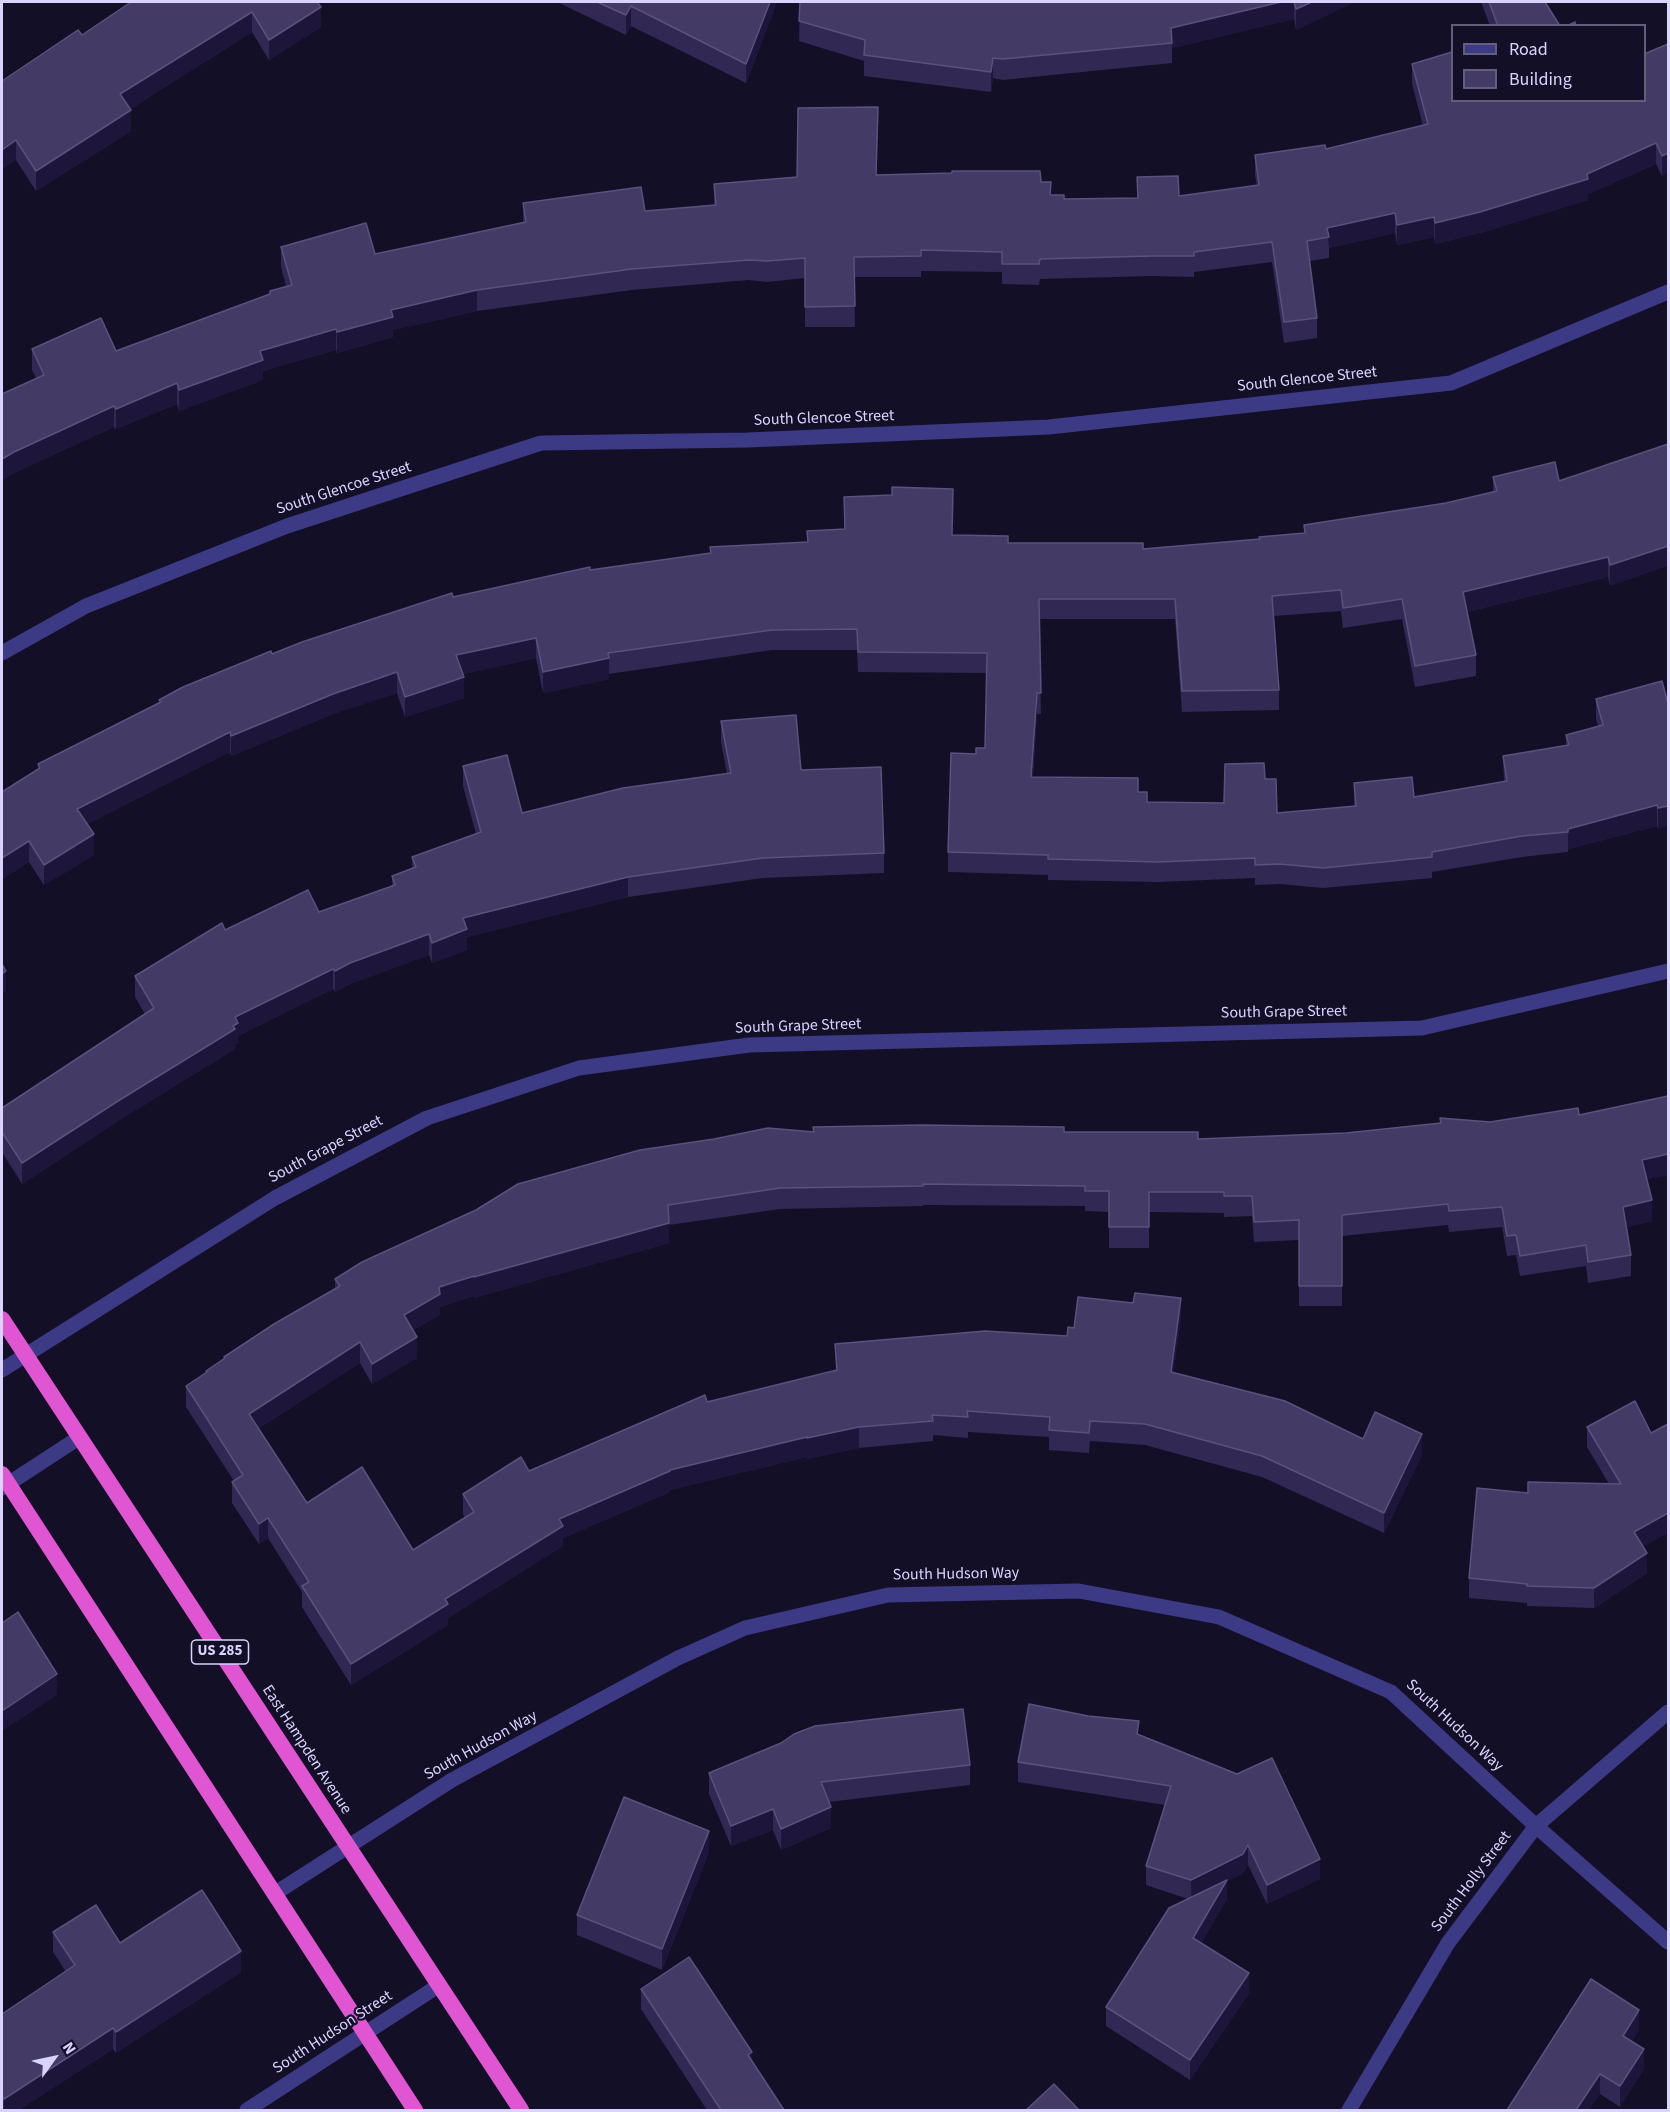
<!DOCTYPE html>
<html>
<head>
<meta charset="utf-8">
<style>
	body { margin:0 }
	#map { position:relative; width:1670px; height:2112px; overflow:hidden; background:#130f26; font-family:"Source Sans 3",sans-serif }
	canvas { display:block }
	.frame { position:absolute; inset:0; border:3px solid #d9d4ff; pointer-events:none }
	.legend { position:absolute; left:1451px; top:24px; width:195px; height:78px; box-sizing:border-box; background:#130f26; border:2px solid #625e7d; margin:0; padding:8px 10px; list-style:none; font-size:18px; color:#d9d4ff }
	.legend li { display:flex; align-items:center; gap:12px; height:30px }
	.legend b { width:30px; border:2px solid #625e7d }
	.north { position:absolute; left:24px; top:2028px; width:60px; height:60px; -webkit-text-stroke:4px #130f26; paint-order:stroke; rotate:57deg; font-size:16px; font-weight:700; line-height:24px; text-align:center; color:#d9d4ff }
	.north::after { content:''; display:block; margin:auto; width:21px; height:27px; background:#d9d4ff; clip-path:polygon(50% 0,100% 100%,50% 72%,0 100%) }
</style>
</head>
<body>
<div id="map">
<canvas width="1670" height="2112"></canvas>
<div class="frame"></div>
<ul class="legend">
<li><b style="height:8px;background:#3d3a85"></b>Road</li>
<li><b style="height:16px;background:#433a66"></b>Building</li>
</ul>
<div class="north">N</div>
</div>
<script>
const c = document.querySelector('canvas').getContext('2d');
c.lineJoin = 'round';
function toPath(rows) {
  const path = new Path2D();
  for (const r of rows) {
    path.moveTo(r[0], r[1]);
    for (let i = 2; i < r.length; i += 2) path.lineTo(r[i], r[i + 1]);
  }
  return path;
}
function strokePath(path, color, width, dash) {
  c.strokeStyle = color;
  c.lineWidth = width;
  c.lineCap = dash ? 'butt' : 'round';
  c.setLineDash(dash || []);
  c.stroke(path);
}
function paint(path, color) {
  c.fillStyle = color;
  c.fill(path, 'evenodd');
}
function drawText(font, color, halo, rows, align = 'center') {
  c.font = font + ' "Source Sans 3",sans-serif';
  c.lineWidth = 4.5;
  c.setLineDash([]);
  c.textBaseline = 'middle';
  c.strokeStyle = halo;
  c.fillStyle = color;
  for (const [text, x, y, turn = 0] of rows) {
    c.save();
    c.translate(x, y);
    c.rotate((+turn || 0) * Math.PI / 180);
    c.textAlign = isNaN(turn) ? turn : align;
    if (halo) c.strokeText(text, 0, 0);
    c.fillText(text, 0, 0);
    c.restore();
  }
}
strokePath(toPath([
	[2,653,86,606,287,526,541,443,748,440,1049,427,1451,383,1668,292],
	[2,1370,275,1198,427,1118,579,1068,749,1045,1422,1028,1668,971],
	[2,1488,80,1437],
	[274,1894,452,1780,678,1658,745,1628,888,1595,1079,1591,1219,1617,1391,1692,1536,1826,1668,1942],
	[247,2110,438,1986],
	[1349,2110,1448,1943,1536,1826,1668,1712]
]), '#3d3a85', 15);
strokePath(toPath([
	[2,1319,521,2110],
	[2,1474,415,2110]
]), '#e055d1', 16);
paint(toPath([
	[317,2,321,27,269,60,252,32,130,109,131,131,36,191,16,160,2,81,82,35],
	[559,2,777,2,746,83,631,26,626,35,559,3],
	[800,2,1354,2,1296,30,1294,19,1172,48,1172,63,1003,80,993,78,991,92,864,76,864,61,799,41],
	[1481,2,1545,2,1560,26,1490,26],
	[1668,44,1662,176,1656,164,1588,194,1588,200,1480,233,1435,244,1434,237,1397,245,1395,233,1329,248,1329,258,1310,261,1317,318,1317,338,1284,343,1272,262,1194,272,1194,277,1152,276,1040,279,1039,285,1002,284,1002,272,921,271,921,277,854,277,855,327,805,327,805,278,767,282,749,280,632,290,477,311,393,330,393,337,337,353,336,350,263,371,263,380,179,411,177,404,116,429,114,427,14,473,2,480,2,394,36,378,32,370,32,349,116,351,270,294,270,291,286,286,281,267,281,247,375,254,523,222,523,203,645,211,714,205,714,184,797,177,878,128,876,175,1041,182,1051,195,1064,199,1137,198,1137,177,1179,196,1257,186,1255,175,1255,155,1326,149,1423,126,1412,84,1412,64,1644,100],
	[1668,444,1610,586,1608,577,1467,612,1476,655,1476,676,1415,687,1402,619,1343,628,1341,611,1274,616,1279,690,1279,710,1182,712,1175,619,1039,619,1041,714,1037,714,1033,777,1138,792,1147,802,1224,803,1265,779,1277,813,1354,807,1354,783,1414,797,1504,782,1503,756,1566,745,1566,735,1598,726,1596,719,1596,699,1662,681,1658,829,1657,826,1568,849,1568,852,1522,857,1432,872,1432,878,1323,888,1280,884,1255,885,1255,878,1158,882,1048,880,1048,875,948,872,948,852,976,754,985,748,987,673,858,672,857,650,772,650,609,674,609,679,543,693,536,658,463,674,464,698,405,717,397,693,333,714,231,756,230,752,87,824,94,855,44,885,29,862,2,879,38,769,38,764,159,702,159,700,272,654,453,597,590,570,710,553,710,547,807,542,807,531,844,529,844,497,952,535,1008,543,1143,549,1259,539,1304,533,1304,525,1446,503,1493,492,1493,477,1559,481],
	[721,721,801,770,884,853,884,873,763,878,628,897,467,937,467,950,432,963,429,955,350,984,335,992,333,989,238,1036,238,1043,235,1045,235,1049,118,1121,22,1184,2,1152,2,1108,145,1014,135,997,135,976,225,930,319,912,392,886,392,876,412,868,412,857,476,834,463,786,463,766,522,813,727,774,721,742],
	[1579,1115,1647,1180,1652,1221,1627,1227,1631,1255,1631,1276,1588,1283,1586,1266,1520,1276,1516,1255,1507,1256,1502,1227,1449,1232,1448,1225,1342,1236,1342,1306,1299,1306,1299,1240,1254,1242,1252,1216,1224,1217,1224,1213,1149,1212,1149,1248,1109,1248,1109,1212,1085,1211,1085,1206,923,1205,923,1206,780,1209,669,1225,669,1243,474,1298,474,1296,440,1307,440,1315,413,1330,417,1358,372,1384,360,1363,259,1428,307,1503,413,1550,465,1518,463,1514,463,1494,529,1471,707,1402,836,1371,835,1344,1067,1336,1074,1328,1181,1318,1173,1373,1363,1439,1422,1455,1384,1533,1262,1477,1145,1445,1090,1441,1089,1453,1049,1450,1049,1437,968,1432,968,1438,933,1435,933,1441,859,1448,807,1459,807,1457,670,1490,670,1492,563,1538,563,1546,448,1618,448,1625,351,1685,302,1607,302,1592,268,1538,259,1544,232,1503,232,1482,234,1481,186,1407,186,1386,206,1373,206,1371,224,1359,224,1357,335,1289,335,1279,814,1132,1064,1132,1198,1139,1346,1133,1440,1123,1440,1118,1490,1122],
	[1635,1401,1643,1547,1647,1573,1594,1608,1527,1606,1527,1603,1469,1598,1469,1578,1528,1493,1609,1484,1587,1447,1587,1427],
	[1139,1735,1320,1879,1267,1904,1248,1865,1243,1873,1227,1881,1227,1899,1201,1943,1249,1993,1190,2080,1106,2026,1106,2007,1188,1899,1146,1885,1146,1866,1165,1805,1018,1782,1018,1762],
	[970,1765,970,1785,829,1802,831,1828,781,1850,773,1830,731,1846,709,1794,709,1773],
	[709,1852,662,1970,577,1935,577,1915],
	[53,1932,120,1943,241,1972,116,2053,113,2049,19,2110,2,2110,2,2014,66,1972,53,1952],
	[641,1989,752,2061,784,2110,707,2110,641,2009],
	[1639,2030,1632,2041,1644,2069,1620,2107,1600,2094,1507,2110]
]), '#312854');
paint(toPath([
	[770,2,777,2,746,83,746,64],
	[1281,2,1294,2,1294,19,1172,48,1171,28],
	[1312,2,1354,2,1296,30,1296,9],
	[631,6,631,26,626,35,626,15],
	[321,7,321,27,269,60,269,40],
	[252,12,252,32,120,115,120,94],
	[993,58,993,78,991,92,991,72],
	[131,110,131,131,36,191,36,171],
	[16,140,16,160,2,170,2,150],
	[1656,143,1656,164,1588,194,1588,200,1480,233,1435,244,1435,223,1587,174],
	[1668,153,1668,173,1662,176,1662,156],
	[1395,213,1395,233,1329,248,1327,228],
	[1434,217,1434,237,1397,245,1397,225],
	[477,290,477,311,393,330,393,337,337,353,337,332,391,310],
	[336,329,336,350,263,371,263,380,179,411,179,390,260,351],
	[177,383,177,404,116,429,116,409],
	[114,406,114,427,14,473,2,480,2,459,14,452],
	[1668,546,1668,566,1610,586,1610,565],
	[1608,557,1608,577,1463,613,1463,592],
	[536,638,536,658,456,676,456,655],
	[609,658,609,679,543,693,543,672],
	[397,672,397,693,333,714,231,756,231,736,333,694],
	[464,677,464,698,405,717,405,697],
	[1037,693,1037,714,1031,797,1031,777],
	[230,732,230,752,77,829,77,809],
	[1657,805,1657,826,1568,849,1568,829],
	[1668,806,1668,826,1658,829,1658,808],
	[94,834,94,855,44,885,44,865],
	[29,841,29,862,2,879,2,858],
	[628,877,628,897,467,937,467,950,432,963,432,943,463,918],
	[429,934,429,955,350,984,335,992,335,971,350,963],
	[333,969,333,989,238,1036,238,1043,235,1045,235,1049,118,1121,22,1184,22,1163,235,1017],
	[6,971,6,991,2,994,2,974],
	[1668,1154,1668,1175,1642,1181,1642,1160],
	[1652,1200,1652,1221,1623,1228,1623,1207],
	[669,1223,669,1243,474,1298,474,1277],
	[474,1276,474,1296,440,1307,440,1315,404,1335,404,1315,439,1287],
	[1181,1298,1181,1318,1171,1392,1171,1372],
	[417,1337,417,1358,372,1384,372,1364],
	[360,1342,360,1363,249,1434,249,1414],
	[859,1427,859,1448,807,1459,807,1438],
	[1422,1434,1422,1455,1384,1533,1384,1513],
	[807,1437,807,1457,670,1490,670,1492,563,1538,563,1546,448,1618,448,1625,351,1685,351,1664,559,1519,670,1470],
	[1668,1513,1668,1533,1634,1552,1634,1532],
	[268,1518,268,1538,259,1544,259,1524],
	[1647,1553,1647,1573,1594,1608,1594,1588],
	[57,1674,57,1695,2,1731,2,1711],
	[831,1807,831,1828,781,1850,781,1829],
	[773,1809,773,1830,731,1846,731,1826],
	[709,1831,709,1852,662,1970,662,1949],
	[1248,1845,1248,1865,1243,1873,1227,1881,1227,1899,1193,1958,1191,1880],
	[1320,1859,1320,1879,1267,1904,1267,1885],
	[241,1951,241,1972,116,2053,116,2032],
	[1249,1973,1249,1993,1190,2080,1190,2060],
	[1639,2010,1639,2030,1623,2056,1623,2036],
	[113,2028,113,2049,19,2110,4,2110,4,2099],
	[1644,2049,1644,2069,1620,2107,1620,2086],
	[752,2052,752,2073,748,2055],
	[1600,2074,1600,2094,1589,2110,1576,2110]
]), '#1d163a');
const building = toPath([
	[131,2,317,2,321,7,269,40,252,12,120,94,131,110,36,171,16,140,2,150,2,81,78,30,82,35,131,2],
	[597,2,770,2,746,64,631,6,626,15,597,2],
	[800,2,1281,2,1171,28,1172,43,1003,59,993,58,991,72,864,55,865,40,799,21,800,2],
	[1294,2,1312,2,1296,9,1294,2],
	[1489,2,1545,2,1560,26,1498,26,1489,2],
	[1575,22,1576,26,1567,26,1575,22],
	[1668,44,1668,153,1662,156,1656,143,1587,174,1588,179,1480,212,1435,223,1434,217,1397,225,1395,213,1327,228,1329,237,1307,241,1317,318,1284,322,1272,242,1194,252,1194,256,1152,256,1040,259,1039,264,1002,264,1002,252,921,250,921,256,854,257,855,306,805,307,805,258,767,261,749,260,632,269,477,290,391,310,393,317,337,332,336,329,260,351,263,360,179,390,177,383,116,409,114,406,14,452,2,459,2,394,44,375,32,349,101,318,116,351,270,294,270,291,292,285,281,247,366,223,375,254,526,222,523,203,641,187,645,211,716,205,714,184,797,177,798,108,878,107,876,175,952,173,952,171,1040,171,1041,182,1051,182,1050,195,1064,195,1064,199,1138,198,1137,177,1178,176,1179,196,1259,185,1255,155,1325,145,1326,149,1428,124,1412,64,1452,52,1452,100,1644,100,1644,54,1668,44],
	[1668,444,1668,546,1610,565,1608,557,1463,592,1476,655,1415,666,1402,599,1343,608,1341,590,1272,596,1279,690,1182,691,1175,599,1039,599,1041,693,1037,693,1031,777,1138,778,1138,792,1147,792,1147,802,1224,803,1225,764,1264,763,1265,779,1276,779,1277,813,1356,806,1354,783,1412,777,1414,797,1507,781,1503,756,1569,745,1566,735,1603,725,1596,699,1662,681,1668,704,1668,806,1658,808,1657,805,1568,829,1568,832,1522,836,1432,852,1432,857,1323,868,1280,864,1255,865,1255,858,1158,862,1048,859,1048,855,948,852,951,753,976,754,976,748,985,748,987,653,858,652,857,629,772,630,608,653,609,658,543,672,536,638,456,655,464,677,405,697,397,672,333,694,231,736,230,732,77,809,94,834,44,865,29,841,2,858,2,792,40,768,38,764,161,702,159,700,183,687,271,651,272,654,302,642,452,593,453,597,590,567,590,570,711,553,710,547,808,542,807,531,845,529,844,497,892,495,892,487,953,489,952,535,1008,536,1008,543,1143,543,1143,549,1260,539,1259,537,1305,533,1304,525,1446,503,1497,491,1493,477,1555,462,1559,481,1668,444],
	[796,715,801,770,881,767,884,853,763,858,628,877,463,918,467,929,432,943,429,934,350,963,335,971,333,969,235,1017,238,1023,233,1026,235,1029,118,1101,22,1163,2,1132,2,1108,154,1008,135,976,222,923,225,930,308,890,319,912,395,885,392,876,416,867,412,857,481,832,463,766,507,755,522,813,623,788,731,773,721,721,796,715],
	[2,964,6,971,2,974,2,964],
	[1668,1096,1668,1154,1642,1160,1652,1200,1623,1207,1631,1255,1588,1262,1586,1245,1520,1256,1516,1235,1507,1236,1502,1207,1449,1211,1448,1204,1342,1215,1342,1286,1299,1286,1299,1220,1254,1222,1252,1196,1224,1196,1224,1192,1149,1192,1149,1227,1109,1227,1109,1191,1085,1191,1085,1186,923,1184,923,1186,780,1188,668,1205,669,1223,474,1277,474,1276,439,1287,440,1294,404,1315,417,1337,372,1364,360,1342,249,1414,307,1503,362,1467,413,1550,474,1512,463,1494,521,1457,529,1471,705,1395,707,1402,837,1370,835,1344,985,1331,1067,1336,1068,1327,1074,1328,1078,1297,1133,1303,1135,1293,1181,1298,1171,1372,1285,1401,1363,1439,1375,1412,1422,1434,1384,1513,1262,1456,1145,1424,1090,1421,1089,1433,1049,1430,1050,1417,967,1411,968,1417,932,1415,933,1421,859,1427,807,1438,807,1437,670,1470,670,1471,559,1519,563,1526,445,1599,448,1604,351,1664,302,1586,309,1582,268,1518,259,1524,232,1482,243,1475,186,1386,207,1372,206,1371,225,1358,224,1357,274,1324,340,1286,335,1279,362,1262,476,1210,518,1184,640,1150,714,1139,768,1128,814,1132,813,1127,921,1125,1064,1127,1064,1132,1198,1132,1198,1139,1346,1133,1441,1123,1440,1118,1490,1122,1578,1108,1579,1115,1668,1096],
	[1635,1401,1651,1433,1668,1424,1668,1513,1634,1532,1647,1553,1594,1588,1527,1586,1527,1584,1469,1578,1477,1488,1528,1493,1528,1482,1621,1484,1587,1427,1635,1401],
	[18,1612,57,1674,2,1711,2,1623,18,1612],
	[1029,1704,1088,1716,1139,1721,1137,1734,1237,1774,1272,1758,1320,1859,1267,1885,1248,1845,1243,1854,1191,1880,1146,1866,1171,1786,1018,1762,1029,1704],
	[963,1709,970,1765,821,1782,831,1807,781,1829,773,1809,731,1826,709,1773,781,1743,794,1734,815,1726,963,1709],
	[624,1797,709,1831,662,1949,577,1915,624,1797],
	[1227,1880,1193,1938,1249,1973,1190,2060,1106,2007,1169,1908,1227,1880],
	[202,1890,241,1951,116,2032,113,2028,4,2099,2,2095,2,2014,75,1965,53,1932,96,1905,120,1943,202,1890],
	[689,1957,752,2052,748,2055,784,2110,721,2110,641,1989,689,1957],
	[1591,1979,1639,2010,1623,2036,1644,2049,1620,2086,1600,2074,1576,2110,1507,2110,1591,1979],
	[1054,2084,1079,2110,1026,2110,1054,2084]
]);
paint(building, '#433a66');
strokePath(building, '#5a527e', 1.5);
for (const [x, y, w] of [
	[220,1652,57]
]) {
  const box = new Path2D();
  box.roundRect(x - w / 2, y - 12, w, 24, 4.5);
  c.fillStyle = '#130f26';
  c.fill(box);
  strokePath(box, '#d9d4ff', 1.5);
}
drawText('bold 15px', '#d9d4ff', null, [
	["US 285",220,1652]
]);
drawText('16px', '#d9d4ff', '#130f26', [
	["South Glencoe Street",1307,380,-6],
	["South Glencoe Street",824,419,-2],
	["South Glencoe Street",344,489,-18],
	["South Grape Street",1284,1013,-1],
	["South Grape Street",798,1027,-2],
	["South Grape Street",326,1150,-28],
	["South Hudson Way",956,1575,-1],
	["South Hudson Way",1454,1726,43],
	["South Hudson Way",481,1746,-29],
	["East Hampden Avenue",306,1750,57],
	["South Holly Street",1472,1882,-53],
	["South Hudson Street",333,2033,-33]
]);
</script>
</body>
</html>
